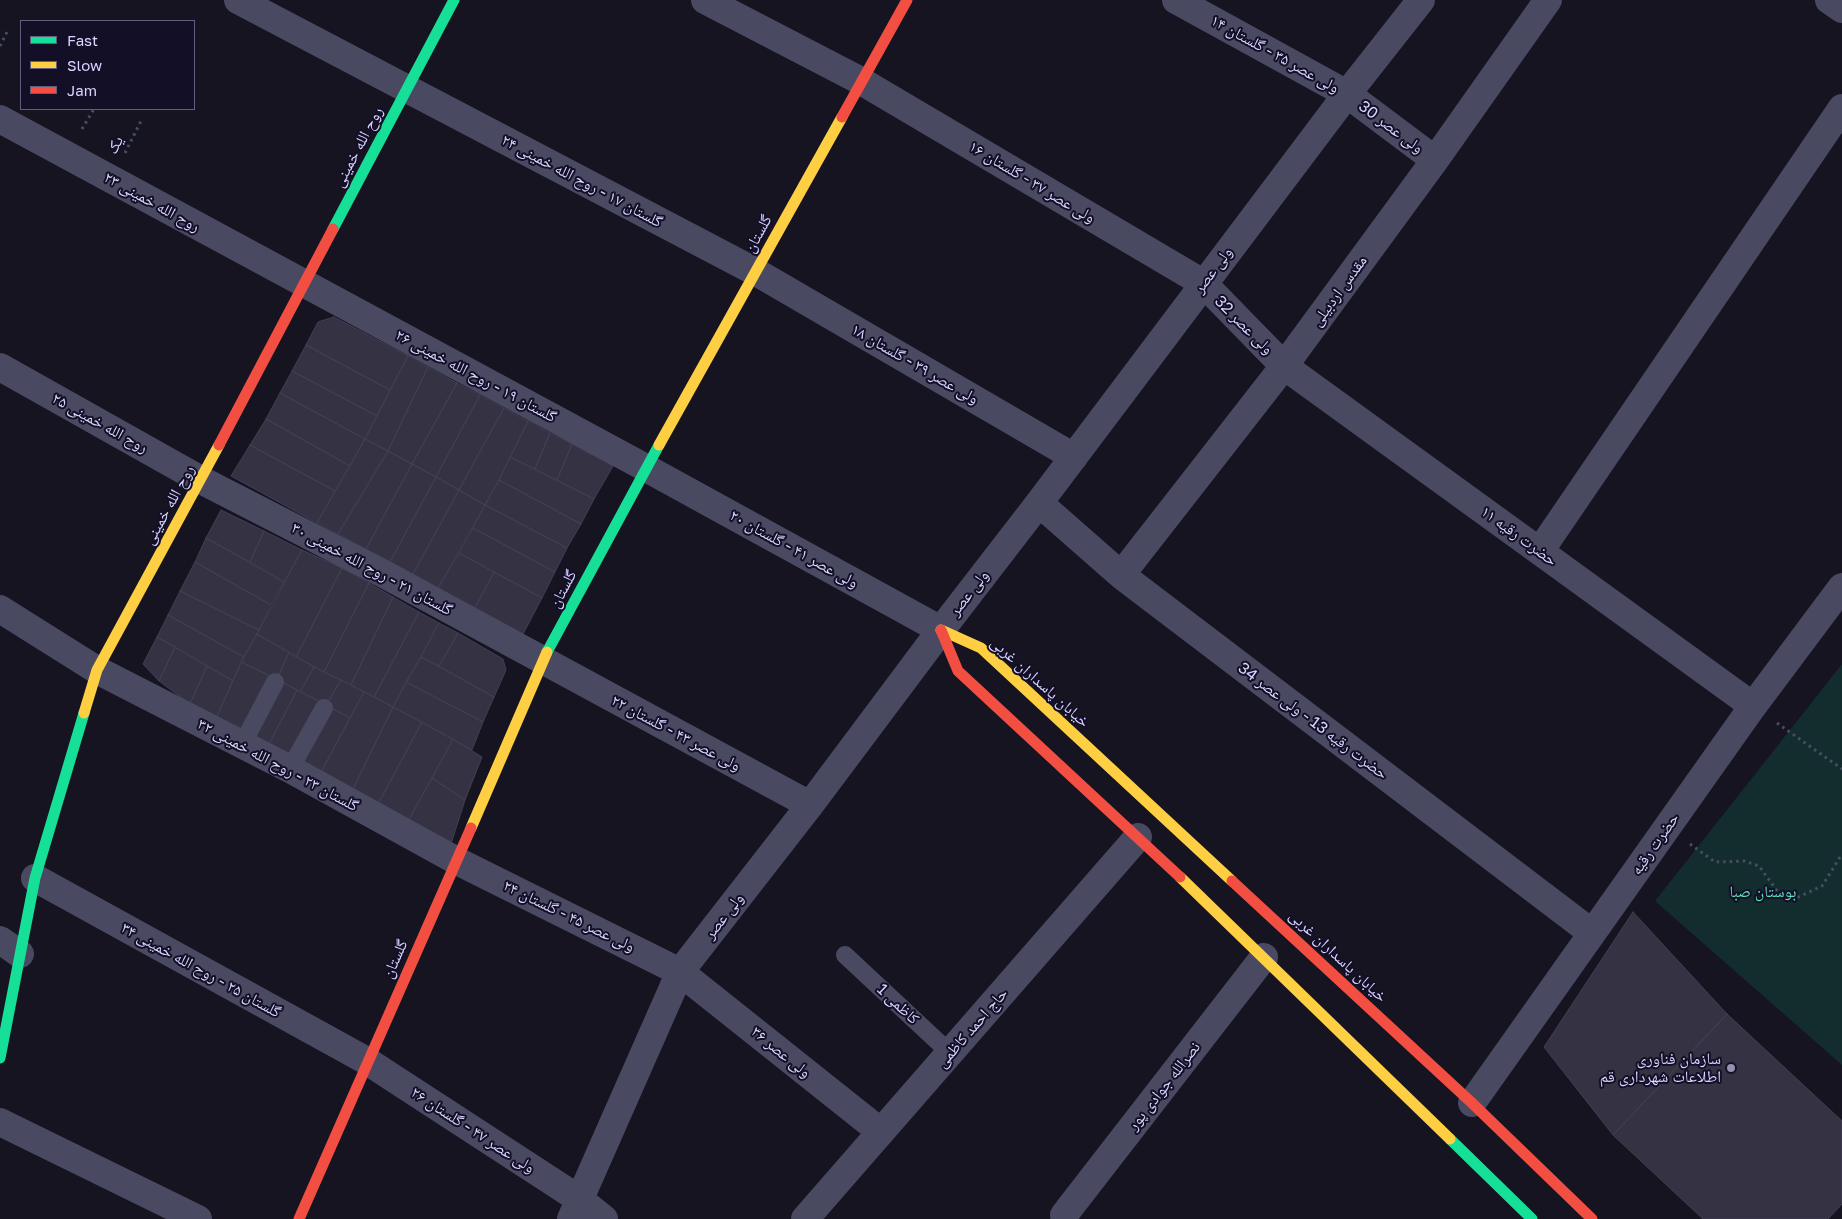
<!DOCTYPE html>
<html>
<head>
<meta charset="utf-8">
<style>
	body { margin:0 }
	#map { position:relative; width:1842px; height:1219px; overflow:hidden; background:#161421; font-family:"Golos Text",sans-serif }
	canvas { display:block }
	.legend { position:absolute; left:20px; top:20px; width:175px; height:90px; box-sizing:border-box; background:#130f26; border:1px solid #625e7d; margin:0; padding:6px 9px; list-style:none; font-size:15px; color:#d9d4ff }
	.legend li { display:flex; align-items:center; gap:10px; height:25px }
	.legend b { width:25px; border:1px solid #625e7d }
</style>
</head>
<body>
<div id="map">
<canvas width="1842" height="1219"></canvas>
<ul class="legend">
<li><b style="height:6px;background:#16e098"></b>Fast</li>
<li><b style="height:6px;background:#ffcf43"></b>Slow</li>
<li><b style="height:6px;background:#f24e42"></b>Jam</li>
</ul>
</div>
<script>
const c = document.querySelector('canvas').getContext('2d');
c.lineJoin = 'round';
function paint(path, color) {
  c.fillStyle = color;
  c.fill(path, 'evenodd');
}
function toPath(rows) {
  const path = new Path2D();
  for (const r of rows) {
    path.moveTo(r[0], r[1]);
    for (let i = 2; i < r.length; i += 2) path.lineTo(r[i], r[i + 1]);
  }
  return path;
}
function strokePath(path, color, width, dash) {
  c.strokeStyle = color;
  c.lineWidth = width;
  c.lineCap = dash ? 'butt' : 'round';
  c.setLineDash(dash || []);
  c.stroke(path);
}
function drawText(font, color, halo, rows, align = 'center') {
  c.font = font + ' "Golos Text","Noto Naskh Arabic",sans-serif';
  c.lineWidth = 4;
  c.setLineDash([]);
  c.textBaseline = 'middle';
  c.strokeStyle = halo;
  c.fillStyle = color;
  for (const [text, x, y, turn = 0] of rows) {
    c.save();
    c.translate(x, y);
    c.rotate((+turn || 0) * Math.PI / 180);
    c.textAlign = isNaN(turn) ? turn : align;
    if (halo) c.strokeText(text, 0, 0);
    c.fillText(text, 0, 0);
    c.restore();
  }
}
paint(toPath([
	[1842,664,1842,1065,1655,901]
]), '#132c2d');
const building = toPath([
	[334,317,408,356,390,390,306,345,318,322,334,317],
	[306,345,390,390,377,416,292,371,306,345],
	[408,356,428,367,388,451,365,439,408,356],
	[428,367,457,383,412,464,388,451,428,367],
	[292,371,377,416,365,439,280,393,292,371],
	[457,383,480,395,436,477,412,464,457,383],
	[280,393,365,439,350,466,266,419,280,393],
	[480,395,504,408,459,490,436,477,480,395],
	[504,408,528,421,499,480,485,505,459,490,504,408],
	[266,419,350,466,335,491,250,445,266,419],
	[528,421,550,433,535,469,510,457,528,421],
	[550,433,572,444,557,480,535,469,550,433],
	[365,439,388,451,338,534,317,523,365,439],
	[572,444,613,466,594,499,557,480,572,444],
	[250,445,335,491,317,523,231,476,250,445],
	[388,451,412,464,366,549,338,534,388,451],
	[510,457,594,499,581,524,499,480,510,457],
	[412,464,436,477,390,562,366,549,412,464],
	[436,477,459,490,413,574,390,562,436,477],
	[499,480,581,524,567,548,485,505,499,480],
	[459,490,485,505,438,588,413,574,459,490],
	[485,505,567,548,555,572,473,528,485,505],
	[221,510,264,531,250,562,206,538,221,510],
	[473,528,555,572,542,598,459,553,473,528],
	[264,531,302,550,284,582,250,562,264,531],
	[206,538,284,582,271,605,195,562,206,538],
	[302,550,342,568,296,657,257,634,302,550],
	[459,553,494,572,475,608,438,588,459,553],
	[195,562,271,605,259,630,180,591,195,562],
	[342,568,369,583,324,672,296,657,342,568],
	[494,572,542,598,523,634,475,608,494,572],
	[369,583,393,597,351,685,324,672,369,583],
	[180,591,259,630,244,657,168,615,180,591],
	[393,597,419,612,374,697,351,685,393,597],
	[419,612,439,623,393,707,374,697,419,612],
	[168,615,244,657,233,681,157,637,168,615],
	[439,623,458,633,439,666,421,657,439,623],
	[458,633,503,659,506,670,494,697,439,666,458,633],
	[257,634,289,652,277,679,241,662,257,634],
	[157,637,175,647,159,681,143,664,157,637],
	[175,647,207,666,190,704,159,681,175,647],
	[289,652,314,667,300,692,277,679,289,652],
	[421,657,494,697,483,722,406,682,421,657],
	[241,662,272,677,243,734,216,718,241,662],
	[207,666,233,681,216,718,190,704,207,666],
	[314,667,341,680,326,705,300,692,314,667],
	[279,680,297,690,267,748,249,738,279,680],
	[341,680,364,692,350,718,326,705,341,680],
	[406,682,483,722,472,750,393,707,406,682],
	[297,690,323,703,291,761,267,748,297,690],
	[364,692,393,707,352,791,320,774,364,692],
	[328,706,350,718,320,774,297,761,328,706],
	[393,707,422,722,377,806,352,791,393,707],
	[422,722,453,739,406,825,377,806,422,722],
	[453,739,482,757,465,800,432,778,453,739],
	[432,778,465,800,450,847,406,825,432,778],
	[1633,912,1727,1014,1613,1135,1544,1047,1633,912],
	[1727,1014,1842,1121,1842,1204,1828,1219,1703,1219,1613,1135,1727,1014]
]);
paint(building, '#343243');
strokePath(building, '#433f54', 1);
strokePath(toPath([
	[0,46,8,30],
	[82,129,94,109],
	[125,153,141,121],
	[1777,723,1842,769],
	[1690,844,1715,862,1744,861,1759,866,1780,895,1794,899,1822,886,1842,854]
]), '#44505f', 3, [2.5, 4]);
strokePath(toPath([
	[242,745,275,682],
	[290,769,324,708],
	[845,955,950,1053]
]), '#4a4962', 18);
strokePath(toPath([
	[238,0,756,272,1074,457],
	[705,0,861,81,1203,283,1284,366,1753,706],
	[1176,0,1347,94,1435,160],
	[1829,0,1842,9],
	[0,119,646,468,941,630],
	[0,367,201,480,382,573,810,805],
	[1039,503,1121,575,1592,933],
	[1540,551,1842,108],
	[1121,575,1284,366,1435,160,1548,0],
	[0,609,97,670,290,769,457,861,680,972,881,1132],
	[35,878,367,1061,579,1199,604,1219],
	[0,940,20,954],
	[1472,1103,1753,706,1842,587],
	[0,1122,198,1219],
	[1064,1215,1264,957],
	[571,1219,680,972,810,805,941,630,1039,503,1347,94,1421,0],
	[805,1219,1138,837]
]), '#4a4962', 28);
strokePath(toPath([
	[333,229,454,0],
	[547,652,659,445],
	[0,1058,35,878,84,713],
	[1450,1139,1532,1219]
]), '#16e098', 11);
strokePath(toPath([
	[659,445,842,117],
	[941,630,981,648,1232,881],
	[84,713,97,670,219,445],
	[471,828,547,652],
	[1180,877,1450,1139]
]), '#ffcf43', 11);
strokePath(toPath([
	[842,117,907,0],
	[219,445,333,229],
	[941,630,958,671,1180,877],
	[1232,881,1472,1103,1592,1219],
	[299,1219,471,828]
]), '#f24e42', 11);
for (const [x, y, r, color] of [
	[1731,1068,5,"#9591b1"]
]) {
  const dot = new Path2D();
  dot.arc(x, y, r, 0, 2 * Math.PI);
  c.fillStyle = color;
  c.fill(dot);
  strokePath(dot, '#130f26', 2);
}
drawText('16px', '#d9d4ff', '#130f26', [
	["ولی عصر ۳۵ - گلستان ۱۴",1275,54,29],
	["ولی عصر 30",1391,127,37],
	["یک",115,145,-63],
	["روح الله خمینی",358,147,-62],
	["گلستان ۱۷ - روح الله خمینی ۲۴",582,181,28],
	["ولی عصر ۳۷ - گلستان ۱۶",1032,182,31],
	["روح الله خمینی ۲۳",152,202,29],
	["گلستان",758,234,-61],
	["ولی عصر",1213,270,-53],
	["مقدس اردبیلی",1339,291,-54],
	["ولی عصر 32",1244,325,45],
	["ولی عصر ۳۹ - گلستان ۱۸",915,364,30],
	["گلستان ۱۹ - روح الله خمینی ۲۶",476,376,28],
	["روح الله خمینی ۲۵",100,423,29],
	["روح الله خمینی",169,505,-61],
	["حضرت رقیه ۱۱",1519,536,36],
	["ولی عصر ۴۱ - گلستان ۲۰",794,549,29],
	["گلستان ۲۱ - روح الله خمینی ۳۰",372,569,28],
	["گلستان",563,589,-62],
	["ولی عصر",969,593,-52],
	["خیابان پاسداران غربی",1040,682,42],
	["حضرت رقیه 13 - ولی عصر 34",1313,721,37],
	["ولی عصر ۴۳ - گلستان ۲۲",676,733,28],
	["گلستان ۲۳ - روح الله خمینی ۳۲",278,765,28],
	["حضرت رقیه",1655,844,-55],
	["ولی عصر ۴۵ - گلستان ۲۴",569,916,26],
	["ولی عصر",724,916,-52],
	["خیابان پاسداران غربی",1338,956,43],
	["گلستان",395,959,-66],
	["گلستان ۲۵ - روح الله خمینی ۳۴",201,970,29],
	["کاظمی 1",898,1004,43],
	["حاج احمد کاظمی",972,1028,-49],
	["ولی عصر ۳۶",781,1052,39],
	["نصرالله جوادی پور",1164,1086,-52],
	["ولی عصر ۴۷ - گلستان ۲۶",473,1130,33]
]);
drawText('16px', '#5fe0c0', '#130f26', [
	["بوستان صبا",1763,892]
]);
drawText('16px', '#d9d4ff', '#130f26', [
	["سازمان فناوری",1721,1059],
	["اطلاعات شهرداری قم",1721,1077]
], 'right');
</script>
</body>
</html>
